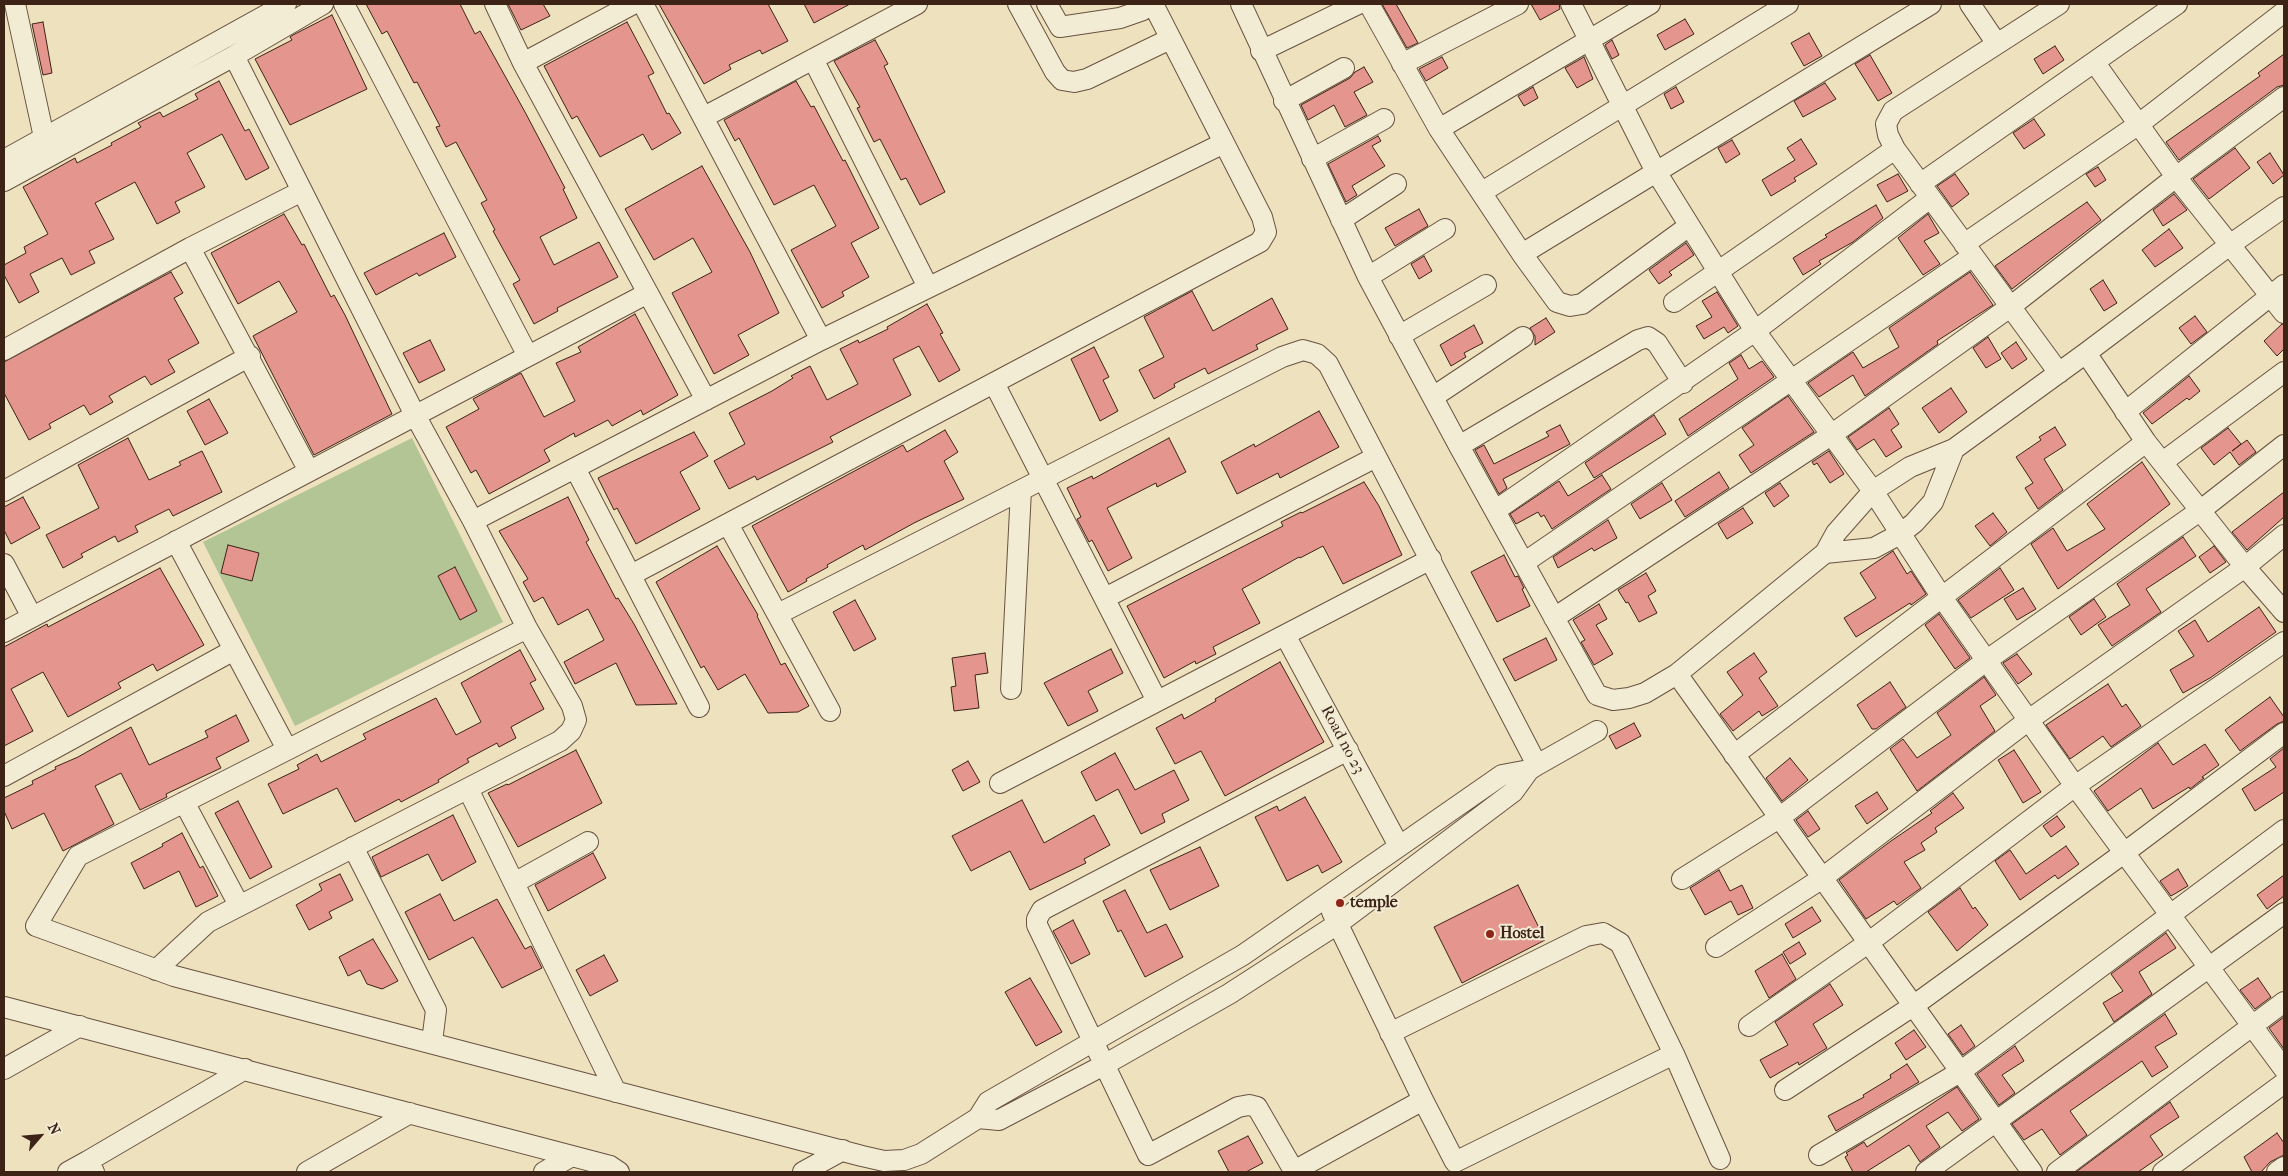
<!DOCTYPE html>
<html>
<head>
<meta charset="utf-8">
<style>
	body { margin:0 }
	#map { position:relative; width:2288px; height:1176px; overflow:hidden; background:#ede1be; font-family:"IM FELL French Canon",serif }
	canvas { display:block }
	.frame { position:absolute; inset:0; border:5px solid #3c2316; pointer-events:none }
	.north { position:absolute; left:15px; top:1111px; width:50px; height:50px; -webkit-text-stroke:4px #f3ecd5; paint-order:stroke; rotate:63deg; font-size:14px; font-weight:700; line-height:20px; text-align:center; color:#3c2316 }
	.north::after { content:''; display:block; margin:auto; width:18px; height:22px; background:#3c2316; clip-path:polygon(50% 0,100% 100%,50% 72%,0 100%) }
</style>
</head>
<body>
<div id="map">
<canvas width="2288" height="1176"></canvas>
<div class="frame"></div>
<div class="north">N</div>
</div>
<script>
const c = document.querySelector('canvas').getContext('2d');
c.lineJoin = 'round';
function paint(path, color) {
  c.fillStyle = color;
  c.fill(path, 'evenodd');
}
function toPath(rows) {
  const path = new Path2D();
  for (const r of rows) {
    path.moveTo(r[0], r[1]);
    for (let i = 2; i < r.length; i += 2) path.lineTo(r[i], r[i + 1]);
  }
  return path;
}
function strokePath(path, color, width, dash) {
  c.strokeStyle = color;
  c.lineWidth = width;
  c.lineCap = dash ? 'butt' : 'round';
  c.setLineDash(dash || []);
  c.stroke(path);
}
function drawText(font, color, halo, rows, align = 'center') {
  c.font = font + ' "IM FELL French Canon",serif';
  c.lineWidth = 4;
  c.setLineDash([]);
  c.textBaseline = 'middle';
  c.strokeStyle = halo;
  c.fillStyle = color;
  for (const [text, x, y, turn = 0] of rows) {
    c.save();
    c.translate(x, y);
    c.rotate((+turn || 0) * Math.PI / 180);
    c.textAlign = isNaN(turn) ? turn : align;
    if (halo) c.strokeText(text, 0, 0);
    c.fillText(text, 0, 0);
    c.restore();
  }
}
paint(toPath([
	[412,438,503,622,295,726,203,542]
]), '#b3c495');
const building = toPath([
	[366,4,460,4,475,34,480,31,525,112,565,188,563,189,577,218,540,237,554,265,599,242,618,277,557,308,558,311,534,324,513,284,520,280,493,231,495,230,481,203,487,200,456,142,446,147,436,127,440,126,417,82,414,83,387,31,382,34,366,4],
	[508,4,543,4,550,16,521,30,508,4],
	[659,4,768,4,788,41,762,54,760,50,729,65,731,69,704,84,659,4],
	[804,4,850,4,814,23,804,4],
	[1382,4,1396,4,1418,43,1407,48,1382,4],
	[1531,4,1559,4,1560,9,1540,20,1531,4],
	[332,15,367,89,290,125,255,59,292,40,290,37,293,35,332,15],
	[1685,19,1694,34,1665,50,1657,35,1685,19],
	[43,22,52,73,43,75,32,24,43,22],
	[627,22,654,73,648,76,667,114,669,113,681,133,652,150,643,134,600,157,577,116,572,119,544,66,627,22],
	[1809,33,1822,56,1804,66,1791,43,1809,33],
	[875,40,888,64,884,66,945,192,920,205,906,178,901,180,880,139,874,142,857,108,860,107,834,61,875,40],
	[1612,40,1619,55,1612,59,1605,45,1612,40],
	[2055,46,2064,60,2043,74,2034,59,2055,46],
	[2284,54,2284,85,2277,87,2179,160,2166,142,2260,76,2258,73,2284,54],
	[1870,55,1892,93,1878,101,1855,64,1870,55],
	[1442,57,1448,68,1426,81,1419,69,1442,57],
	[1584,57,1593,79,1577,88,1565,68,1584,57],
	[1364,67,1373,82,1354,92,1367,115,1345,127,1334,105,1308,120,1301,105,1350,78,1355,72,1364,67],
	[219,81,245,131,249,129,269,168,246,180,222,134,187,153,205,187,175,202,180,212,157,224,135,182,95,203,114,239,89,251,95,263,71,275,62,258,30,274,39,292,19,303,4,275,4,265,26,253,24,247,48,234,23,187,75,158,77,163,112,145,111,143,141,127,138,123,160,112,163,117,198,99,195,94,219,81],
	[796,81,811,107,814,106,843,161,845,160,879,228,851,243,869,277,842,292,844,296,822,308,791,250,836,226,814,185,774,205,739,138,735,141,724,120,796,81],
	[1825,83,1836,99,1803,117,1794,101,1825,83],
	[1533,87,1538,98,1524,106,1518,96,1533,87],
	[1676,87,1684,102,1671,109,1664,94,1676,87],
	[2034,119,2045,135,2024,149,2013,133,2034,119],
	[1378,136,1381,141,1372,146,1385,166,1352,186,1357,195,1346,202,1328,164,1378,136],
	[1801,139,1817,164,1794,178,1796,181,1771,196,1762,180,1795,160,1787,148,1801,139],
	[1732,140,1740,154,1726,163,1718,148,1732,140],
	[2235,148,2250,168,2209,199,2193,179,2235,148],
	[2270,153,2284,175,2273,184,2257,162,2270,153],
	[702,166,750,252,779,313,738,335,749,355,714,374,672,293,712,272,693,238,654,260,625,209,702,166],
	[2098,167,2106,180,2095,187,2086,174,2098,167],
	[1898,174,1908,191,1887,202,1877,185,1898,174],
	[1955,174,1969,194,1952,207,1937,186,1955,174],
	[2174,194,2187,210,2163,226,2153,210,2174,194],
	[2087,202,2101,220,2012,289,1995,266,2087,202],
	[1876,205,1883,218,1853,242,1819,261,1821,264,1803,275,1793,258,1827,237,1825,235,1876,205],
	[1419,209,1428,226,1395,246,1385,228,1419,209],
	[284,214,302,245,304,244,331,297,334,295,345,315,392,414,314,455,253,336,297,312,279,281,238,304,211,253,284,214],
	[1928,214,1939,233,1924,241,1940,264,1923,275,1898,238,1928,214],
	[2169,229,2183,248,2155,267,2142,250,2169,229],
	[444,233,456,257,419,276,417,273,376,295,364,273,444,233],
	[1686,243,1694,255,1669,272,1672,275,1659,284,1649,270,1686,243],
	[1424,256,1432,271,1419,279,1411,264,1424,256],
	[171,272,183,293,174,298,199,343,168,360,175,372,151,385,145,376,109,396,113,402,90,415,84,405,49,424,51,428,29,440,4,393,4,362,171,272],
	[1970,272,1993,305,1937,341,1938,344,1865,396,1853,375,1819,397,1808,383,1853,352,1863,368,1899,347,1889,328,1970,272],
	[2103,280,2117,303,2104,311,2090,289,2103,280],
	[1192,291,1213,331,1272,298,1288,329,1256,345,1258,349,1208,374,1205,368,1174,384,1175,387,1154,399,1139,370,1164,357,1144,317,1192,291],
	[1717,292,1738,326,1728,333,1724,327,1704,339,1696,326,1712,317,1702,301,1717,292],
	[927,304,943,333,940,334,960,370,939,382,919,346,893,359,911,395,830,437,833,442,757,480,755,476,729,489,714,461,745,444,729,413,772,391,793,378,791,376,810,366,827,400,858,384,840,349,858,340,859,343,888,329,887,327,927,304],
	[635,314,678,395,643,415,641,410,612,426,608,420,575,437,574,433,544,450,550,461,489,494,476,470,471,473,446,427,479,409,473,399,521,373,544,417,575,401,556,363,581,352,578,347,635,314],
	[2195,316,2207,332,2191,344,2179,328,2195,316],
	[1546,318,1555,332,1535,345,1535,336,1530,328,1546,318],
	[2282,324,2284,325,2284,349,2277,356,2264,341,2282,324],
	[1474,325,1483,343,1464,353,1466,357,1451,366,1440,345,1474,325],
	[1988,337,2001,359,1986,368,1973,348,1988,337],
	[430,340,445,370,419,383,403,353,430,340],
	[2016,342,2027,359,2012,369,2001,353,2016,342],
	[1094,347,1109,377,1103,380,1118,411,1100,421,1071,359,1094,347],
	[1741,355,1749,369,1762,361,1774,377,1688,436,1679,419,1738,379,1729,363,1741,355],
	[2189,376,2200,391,2189,400,2187,398,2152,424,2143,413,2189,376],
	[1951,388,1967,412,1939,433,1922,408,1951,388],
	[1788,396,1814,432,1751,473,1739,455,1754,445,1742,428,1788,396],
	[209,399,228,433,205,445,187,411,209,399],
	[1889,408,1899,424,1891,430,1902,447,1886,457,1874,439,1857,450,1848,437,1889,408],
	[1319,411,1339,447,1280,478,1278,473,1237,494,1221,462,1254,444,1255,447,1319,411],
	[1654,415,1666,434,1594,478,1585,463,1654,415],
	[1560,425,1570,444,1503,479,1507,488,1499,494,1475,450,1484,445,1494,464,1549,436,1546,432,1560,425],
	[2055,427,2066,445,2044,459,2063,490,2038,509,2025,488,2033,483,2016,457,2041,440,2039,437,2055,427],
	[2228,428,2241,444,2232,451,2247,440,2256,452,2239,465,2230,452,2214,465,2201,448,2228,428],
	[945,430,958,452,944,461,964,499,914,523,865,550,863,545,827,565,828,567,806,579,807,581,788,592,752,526,903,445,907,452,945,430],
	[694,432,708,456,680,472,700,509,636,544,617,508,614,510,598,478,694,432],
	[128,438,149,480,181,465,179,462,202,451,222,492,173,516,169,509,135,526,138,532,118,542,115,536,81,554,83,557,63,568,46,535,99,508,78,465,128,438],
	[1169,438,1186,472,1157,487,1156,483,1107,508,1132,558,1108,571,1092,540,1089,542,1077,519,1081,517,1067,488,1092,476,1093,479,1169,438],
	[1829,451,1844,474,1830,483,1817,463,1814,465,1812,462,1829,451],
	[2142,462,2170,504,2058,589,2031,544,2053,528,2067,551,2105,529,2087,504,2142,462],
	[1719,472,1729,488,1685,517,1675,501,1719,472],
	[1602,475,1611,489,1552,529,1544,515,1541,517,1538,512,1516,524,1510,514,1559,481,1568,496,1602,475],
	[1364,482,1379,506,1402,555,1343,584,1323,546,1300,558,1299,557,1242,589,1260,623,1213,647,1216,654,1196,664,1195,661,1164,678,1127,606,1283,526,1281,522,1301,512,1302,513,1364,482],
	[1662,483,1672,500,1640,519,1631,504,1662,483],
	[1780,483,1789,496,1774,507,1765,493,1780,483],
	[2284,492,2284,517,2247,550,2232,532,2284,492],
	[23,497,40,528,11,544,4,530,4,507,23,497],
	[568,497,589,540,586,542,616,599,618,598,634,624,677,704,636,705,616,663,575,684,564,662,604,640,588,609,558,625,543,597,534,602,523,582,528,579,499,531,568,497],
	[1743,508,1753,523,1727,539,1718,524,1743,508],
	[1993,513,2007,532,1990,546,1975,526,1993,513],
	[1608,520,1617,538,1594,551,1592,548,1558,568,1553,557,1608,520],
	[2183,537,2196,556,2146,589,2161,612,2112,646,2098,625,2130,605,2117,584,2183,537],
	[228,545,259,553,252,581,221,573,228,545],
	[717,546,758,615,757,616,781,665,785,663,809,706,798,712,768,713,745,674,718,690,704,666,701,668,656,582,717,546],
	[2214,546,2226,562,2210,573,2199,557,2214,546],
	[1893,551,1907,574,1911,571,1926,594,1911,605,1910,603,1856,637,1844,618,1876,598,1860,573,1893,551],
	[1504,555,1515,577,1518,576,1524,588,1522,589,1530,606,1497,622,1471,572,1504,555],
	[455,567,477,611,460,620,438,576,455,567],
	[160,568,204,645,157,671,153,664,118,683,121,688,68,717,43,672,11,689,33,731,4,746,4,647,47,624,48,627,160,568],
	[2000,568,2014,590,1971,618,1958,600,2000,568],
	[1646,573,1656,591,1648,596,1657,613,1639,622,1628,602,1626,603,1618,590,1646,573],
	[2023,588,2036,609,2017,620,2004,599,2023,588],
	[2094,599,2106,617,2081,635,2069,617,2094,599],
	[855,600,876,639,854,651,833,612,855,600],
	[1599,604,1607,619,1596,625,1613,654,1594,665,1581,642,1585,640,1573,620,1599,604],
	[2259,607,2276,632,2210,678,2183,693,2170,670,2194,656,2178,631,2195,620,2208,642,2259,607],
	[1939,614,1970,658,1955,669,1925,625,1939,614],
	[1546,638,1557,660,1515,681,1503,659,1546,638],
	[1111,649,1123,673,1088,691,1098,711,1068,726,1044,683,1111,649],
	[520,650,536,680,530,683,544,709,511,727,516,738,499,747,497,743,467,759,469,762,438,780,439,782,401,802,399,799,355,822,337,788,283,814,268,784,299,769,297,765,317,754,321,762,366,739,363,734,436,698,456,735,481,722,461,683,520,650],
	[985,653,988,673,975,675,979,708,954,711,951,687,956,686,952,658,985,653],
	[1754,653,1767,672,1759,678,1778,706,1762,716,1759,711,1733,731,1720,714,1743,695,1727,672,1754,653],
	[2017,654,2032,674,2018,684,2003,663,2017,654],
	[1280,662,1324,742,1225,796,1201,751,1175,764,1156,728,1182,714,1184,719,1216,701,1215,699,1280,662],
	[1984,677,1996,695,1980,706,1995,731,1917,791,1890,749,1903,739,1917,758,1951,735,1937,713,1984,677],
	[1890,682,1906,707,1876,729,1872,729,1857,705,1890,682],
	[2108,684,2122,707,2126,704,2141,726,2111,747,2103,736,2070,759,2046,725,2108,684],
	[2270,697,2284,717,2284,721,2277,724,2240,751,2225,730,2270,697],
	[236,715,249,741,216,758,221,768,166,794,167,797,140,810,121,773,95,786,114,824,63,851,44,813,12,829,4,811,4,798,33,784,32,781,56,769,55,767,78,757,131,727,149,765,208,737,205,731,236,715],
	[1634,723,1641,736,1616,749,1609,736,1634,723],
	[2158,743,2173,765,2205,744,2219,765,2202,777,2204,778,2190,789,2189,787,2153,809,2141,788,2108,811,2094,791,2158,743],
	[2284,748,2284,792,2255,811,2242,789,2276,767,2270,759,2284,748],
	[576,750,602,803,518,847,488,793,507,784,508,785,576,750],
	[2014,750,2041,792,2023,803,1998,760,2014,750],
	[1115,753,1135,790,1174,770,1189,800,1162,814,1165,822,1141,834,1118,789,1096,801,1081,772,1115,753],
	[1790,758,1808,780,1782,801,1766,778,1790,758],
	[968,761,980,782,963,791,952,770,968,761],
	[1877,792,1888,809,1867,824,1855,806,1877,792],
	[1953,793,1964,808,1935,828,1937,832,1921,843,1925,850,1904,862,1921,888,1897,905,1894,901,1866,919,1839,880,1891,841,1932,813,1930,811,1953,793],
	[1305,797,1342,862,1322,873,1318,865,1287,881,1255,817,1277,806,1279,811,1305,797],
	[1022,800,1044,843,1094,815,1110,845,1084,859,1086,863,1030,890,1010,851,971,871,952,836,1022,800],
	[238,801,272,867,250,879,215,813,238,801],
	[1808,811,1820,829,1808,837,1796,820,1808,811],
	[453,815,476,862,442,881,428,854,381,877,372,857,453,815],
	[2057,816,2065,827,2051,837,2043,826,2057,816],
	[182,833,200,868,203,866,218,896,196,907,179,871,144,889,131,863,163,846,162,844,182,833],
	[2066,846,2079,864,2058,879,2055,875,2020,900,1995,861,2010,850,2026,874,2066,846],
	[1200,847,1219,886,1170,910,1150,870,1200,847],
	[593,853,606,878,548,911,535,885,593,853],
	[2178,869,2188,886,2171,896,2160,881,2178,869],
	[1719,870,1730,891,1742,885,1753,908,1738,915,1731,901,1705,915,1690,888,1719,870],
	[340,874,353,900,329,912,332,918,309,930,296,905,322,890,319,884,340,874],
	[2284,875,2284,896,2267,909,2257,895,2284,875],
	[1518,885,1545,940,1462,983,1434,927,1518,885],
	[1960,888,1973,909,1975,907,1988,925,1957,951,1928,912,1960,888],
	[1125,890,1147,933,1166,924,1183,957,1145,977,1121,930,1118,932,1103,901,1125,890],
	[440,894,454,921,497,899,525,949,531,946,542,968,502,988,473,937,429,960,405,912,440,894],
	[1812,907,1821,921,1793,938,1785,924,1812,907],
	[1073,920,1090,954,1071,964,1053,931,1073,920],
	[2166,933,2176,948,2139,972,2152,994,2114,1022,2103,1003,2123,991,2111,974,2166,933],
	[373,939,398,981,382,989,367,984,360,970,348,976,339,957,373,939],
	[1799,942,1806,954,1790,964,1783,952,1799,942],
	[1782,954,1796,979,1769,998,1755,971,1782,954],
	[604,955,618,981,590,996,576,970,604,955],
	[1030,978,1062,1032,1036,1046,1005,992,1030,978],
	[2258,978,2271,997,2255,1009,2240,990,2258,978],
	[1830,984,1843,1005,1813,1024,1827,1048,1799,1065,1798,1062,1770,1078,1760,1060,1788,1045,1775,1022,1830,984],
	[2165,1014,2177,1034,2155,1047,2168,1067,2152,1077,2142,1061,2070,1111,2087,1135,2060,1155,2042,1129,2024,1140,2012,1124,2165,1014],
	[2284,1017,2284,1049,2269,1028,2284,1017],
	[1961,1025,1975,1046,1963,1055,1948,1034,1961,1025],
	[1914,1030,1926,1047,1906,1060,1895,1043,1914,1030],
	[2015,1046,2024,1061,2002,1075,2015,1093,1999,1105,1977,1074,2015,1046],
	[1907,1064,1919,1082,1836,1131,1828,1116,1864,1097,1863,1095,1891,1078,1890,1075,1907,1064],
	[1957,1087,1979,1119,1962,1131,1948,1112,1926,1126,1940,1147,1920,1162,1909,1145,1866,1172,1853,1172,1845,1157,1848,1155,1846,1153,1864,1142,1867,1147,1957,1087],
	[2170,1102,2179,1117,2150,1136,2163,1155,2138,1172,2076,1172,2170,1102],
	[2277,1133,2284,1143,2284,1155,2270,1162,2261,1172,2252,1172,2244,1157,2277,1133],
	[1248,1136,1263,1163,1246,1172,1229,1172,1218,1151,1248,1136]
]);
paint(building, '#e4958d');
strokePath(building, '#3c2316', 1);
const minor = toPath([
	[15,4,47,151],
	[344,4,528,356],
	[495,4,523,63,706,400],
	[643,4,821,340],
	[1018,4,1055,72,1062,80,1074,82,1087,79,1170,39],
	[1047,4,1060,27,1120,18,1143,10,1140,4],
	[1241,4,1368,277,1459,446,1597,695,1613,700,1629,698,1645,693,1677,674,1825,553],
	[1369,4,1439,129,1522,254,1557,302,1570,306,1582,304,1689,226],
	[1571,4,1655,170,1755,331,1873,491,1941,596,2075,786,2284,1069],
	[1970,4,1997,44],
	[2059,4,1893,111,1886,124,1888,135,1895,149,2059,373],
	[1261,51,1358,4],
	[813,59,928,287],
	[523,63,633,4],
	[2095,63,2176,177,2284,313],
	[1402,64,1518,4],
	[1284,101,1344,68],
	[704,117,917,4],
	[1439,129,1650,4],
	[1312,159,1384,119],
	[4,160,286,4],
	[4,181,234,56,323,4],
	[1920,184,2177,4],
	[1482,192,1788,4],
	[1341,220,1396,184],
	[1964,244,2139,124,2284,12],
	[190,248,309,471],
	[1522,254,1931,4],
	[1368,277,1445,229],
	[1674,302,1895,149],
	[1399,336,1486,285],
	[4,350,190,248,302,191],
	[2086,353,2146,442,2245,567,2284,612],
	[994,383,1157,701],
	[1433,397,1523,337],
	[2125,412,2284,285],
	[1459,446,1638,340,1648,337,1657,343,1683,383],
	[1954,449,1933,502,1914,523,1900,534,1874,548,1825,553,1836,533,1873,491,1910,467,1954,449,2086,353,2231,244,2284,207],
	[2164,461,2284,372],
	[575,468,699,707],
	[4,491,250,356],
	[1496,510,1755,331,1930,198],
	[473,521,821,340,1224,143],
	[728,524,830,711],
	[176,541,287,749],
	[1525,562,1973,256],
	[4,564,32,617],
	[631,575,1260,242,1266,232,1262,217,1153,4],
	[1105,598,1376,457],
	[1554,618,1831,435,2010,307,2176,177,2284,97],
	[527,628,78,856,36,926,174,976,862,1156,884,1161,904,1160,921,1154,978,1118,988,1102,1243,955,1502,775,1529,770,1537,765,1328,364,1317,354,1303,350,1282,357,778,614],
	[4,632,648,293],
	[1285,635,1399,846],
	[1677,674,2032,1172],
	[1011,689,1021,490],
	[1348,750,1042,910,1037,919,1037,925,1148,1155,1238,1107,1249,1105,1257,1107,1294,1171,1423,1100],
	[1734,755,2146,442],
	[1537,765,1597,731],
	[4,776,234,650],
	[1000,783,1431,559],
	[468,789,616,1092],
	[184,802,239,905],
	[353,847,436,1010,432,1042],
	[1682,879,1779,818,1987,660,2201,510,2284,445],
	[514,883,588,842],
	[1332,912,1423,1100,1455,1162,1674,1054],
	[1716,947,1821,879,2030,719,2245,567,2284,535],
	[156,970,208,922,560,741,571,731,576,720,572,706,527,628,473,521,415,415,234,56],
	[4,1007,610,1166,619,1172],
	[1749,1026,1868,943,2075,786,2284,642],
	[1390,1033,1586,936,1603,933,1620,943,1674,1054,1720,1159],
	[4,1069,80,1026],
	[1785,1090,1913,1006,2124,853,2284,733],
	[978,1118,999,1120,1104,1065,1229,994,1339,923,1513,792,1529,770],
	[1819,1155,1960,1072,2284,830],
	[68,1172,88,1161],
	[94,1172,88,1161,245,1069],
	[307,1172,410,1113],
	[544,1172,572,1156],
	[803,1172,843,1150],
	[1926,1172,2284,913],
	[2057,1172,2284,1002],
	[2163,1172,2284,1083],
	[2277,1172,2284,1167]
]);
strokePath(minor, '#685240', 22);
strokePath(minor, '#f3ecd5', 20);
for (const [x, y, r, color] of [
	[1340,903,5,"#8f2418"],
	[1490,934,5,"#8f2418"]
]) {
  const dot = new Path2D();
  dot.arc(x, y, r, 0, 2 * Math.PI);
  c.fillStyle = color;
  c.fill(dot);
  strokePath(dot, '#f3ecd5', 2);
}
drawText('16px', '#3c2316', '#f3ecd5', [
	["Road no 23",1342,740,62]
]);
drawText('bold 16px', '#3c2316', '#f3ecd5', [
	["temple",1350,903],
	["Hostel",1500,934]
], 'left');
</script>
</body>
</html>
